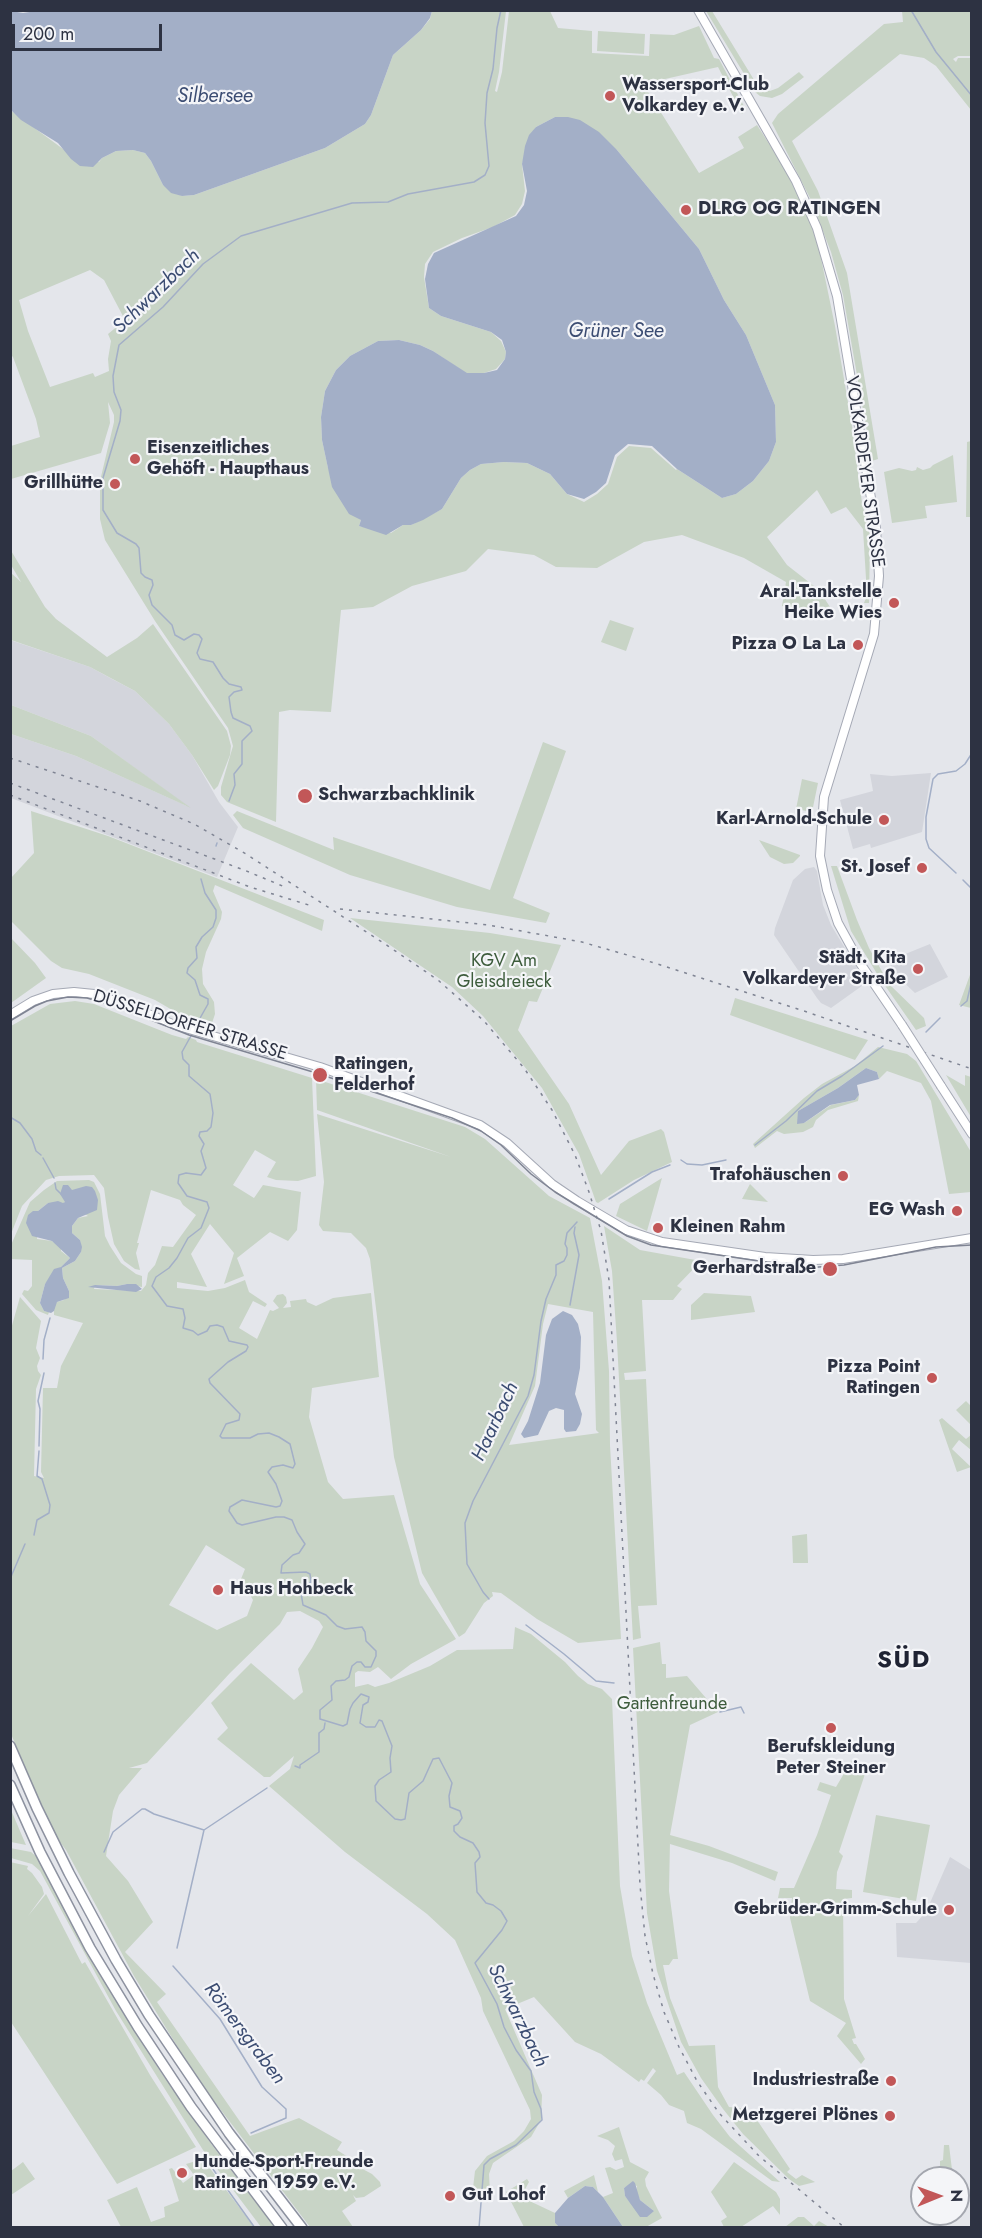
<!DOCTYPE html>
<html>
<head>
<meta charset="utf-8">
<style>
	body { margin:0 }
	#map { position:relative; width:982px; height:2238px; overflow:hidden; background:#e4e6eb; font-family:Jost,sans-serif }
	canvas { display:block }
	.frame { position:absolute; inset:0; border:12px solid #2d3242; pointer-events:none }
	.north { position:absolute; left:910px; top:2166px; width:60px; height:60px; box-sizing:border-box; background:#f4f5f8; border:2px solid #a4a7af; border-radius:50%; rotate:89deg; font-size:16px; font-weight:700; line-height:24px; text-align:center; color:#2d3242 }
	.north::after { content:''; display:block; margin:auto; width:21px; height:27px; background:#c25758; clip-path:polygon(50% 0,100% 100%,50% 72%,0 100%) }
	.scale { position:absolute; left:12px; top:24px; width:150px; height:27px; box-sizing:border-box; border:3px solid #2d3242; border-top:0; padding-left:8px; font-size:18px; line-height:21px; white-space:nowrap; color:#2d3242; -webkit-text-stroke:4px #f4f5f8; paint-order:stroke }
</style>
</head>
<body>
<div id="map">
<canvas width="982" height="2238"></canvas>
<div class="frame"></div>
<div class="north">N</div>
<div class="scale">200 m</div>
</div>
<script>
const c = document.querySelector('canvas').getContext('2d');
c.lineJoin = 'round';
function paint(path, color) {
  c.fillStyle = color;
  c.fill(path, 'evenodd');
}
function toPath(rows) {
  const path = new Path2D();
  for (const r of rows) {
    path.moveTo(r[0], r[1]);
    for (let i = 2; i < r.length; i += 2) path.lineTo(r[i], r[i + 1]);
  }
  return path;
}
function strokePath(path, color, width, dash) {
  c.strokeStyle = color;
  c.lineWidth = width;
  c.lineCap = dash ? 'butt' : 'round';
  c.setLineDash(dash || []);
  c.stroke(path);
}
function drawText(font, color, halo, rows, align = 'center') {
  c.font = font + ' Jost,sans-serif';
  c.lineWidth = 4.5;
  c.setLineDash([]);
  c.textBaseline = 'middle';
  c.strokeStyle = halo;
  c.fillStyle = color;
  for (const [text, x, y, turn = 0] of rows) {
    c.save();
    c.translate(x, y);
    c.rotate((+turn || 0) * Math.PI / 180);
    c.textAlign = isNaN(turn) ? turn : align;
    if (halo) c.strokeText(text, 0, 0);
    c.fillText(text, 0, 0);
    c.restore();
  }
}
paint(toPath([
	[10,640,90,667,112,679,135,691,169,724,192,755,219,802,238,827,217,877,11,798,11,734,76,756,187,806,91,736,11,705],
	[931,773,922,832,871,848,870,844,853,849,840,800,873,791,870,774,892,776],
	[814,867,817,871,823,905,831,925,866,983,831,1008,821,1003,817,998,774,935,775,928,793,880,805,869],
	[930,944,948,977,915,993,897,976,888,961],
	[950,1857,971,1870,971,1963,897,1957,896,1923,916,1923,926,1912]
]), '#d3d5dc');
paint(toPath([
	[432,11,506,11,499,72,495,91,497,92,502,72,509,11,550,11,558,28,592,31,592,53,649,56,650,34,674,35,699,26,714,58,719,59,746,110,742,114,718,67,643,84,699,173,744,148,738,137,757,125,784,167,801,201,817,239,835,326,852,426,862,503,870,535,869,603,864,603,867,595,863,529,846,507,831,514,817,490,767,537,787,565,819,590,830,607,828,618,782,606,786,582,744,558,682,535,644,542,597,568,556,567,534,555,488,549,466,571,412,586,373,607,341,610,331,712,290,710,279,712,276,822,227,802,221,795,221,787,233,746,228,728,155,621,105,540,100,519,100,481,114,422,114,415,108,402,110,423,101,453,11,479,11,446,40,437,36,419,13,357,11,355,10,110,63,149,99,162,102,158,116,151,133,150,145,153,151,161,163,185,182,196,194,195,325,148,365,124,371,115,393,55,421,30,430,19],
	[555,117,617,150,699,249,724,300,746,335,775,405,776,442,769,461,753,481,736,494,722,498,677,469,676,470,651,448,629,446,617,457,608,484,597,494,584,502,567,494,550,474,527,463,504,462,481,464,470,470,461,478,442,509,411,525,403,525,391,533,359,526,361,520,328,468,322,440,321,417,325,391,336,370,350,356,378,341,399,340,420,345,433,351,467,374,484,373,496,369,505,359,506,352,501,341,491,332,441,316,429,308,424,277,425,264,433,252,462,238,493,227,515,215,522,204,525,191,522,164,536,127],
	[90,270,104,280,125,320,108,334,111,341,108,359,109,371,95,377,93,373,50,387,28,331,19,300],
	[706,11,712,11,759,88,770,91,778,88,799,72,804,77,782,94,772,98,760,96,755,92],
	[902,11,971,11,971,56,958,56,953,59,956,62,958,58,971,58,971,110,936,66,924,58,900,54,792,141,818,191,847,273,878,459,872,461,843,295,831,252,811,200,772,123,778,114,884,24,903,22],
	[598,31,645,34,644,54,597,51],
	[971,441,971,517,966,517,967,442],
	[953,455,957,502,925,506,927,518,892,523,884,472,899,468,912,471,916,470,917,467,923,470,930,468,933,465],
	[10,549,45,607,56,619,107,657,137,638,153,624,227,731,231,746,230,755,218,786,214,790,192,755,169,724,135,691,90,667,11,640,11,573,21,582,11,565],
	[610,620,634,628,626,651,601,642],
	[11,705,91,736,191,808,76,756,11,734],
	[543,742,566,751,513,898,550,913,546,923,457,907,350,875,243,828,233,815,237,811,334,850,333,837,490,890],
	[802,779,818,783,812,812,796,809],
	[31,811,108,836,324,920,322,931,215,885,213,891,222,912,221,919,206,952,202,969,203,984,214,1002,215,1014,211,1026,186,1018,155,1000,89,974,62,968,51,961,11,921,11,878,34,853],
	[759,840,800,855,800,856,793,863,784,864,770,857],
	[831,866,837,866,857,920,869,948,889,984,924,1018,926,1026,916,1030,879,977,851,931],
	[350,918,490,933,561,945,537,1002,529,1001,518,1030,569,1104,601,1175,629,1141,661,1129,664,1132,672,1162,634,1180,598,1203,596,1202,579,1154,542,1088,483,1016,452,987],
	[11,938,35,963,46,978,11,1003],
	[971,972,971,1008,959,1005],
	[735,998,868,1040,855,1060,730,1015],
	[75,1001,94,1004,172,1035,186,1039,188,1037,196,1040,197,1042,312,1078,316,1176,298,1181,276,1180,267,1177,276,1162,255,1150,233,1185,254,1198,263,1185,301,1192,297,1230,288,1241,270,1232,237,1258,244,1276,224,1284,234,1253,210,1224,191,1254,207,1287,177,1282,177,1288,208,1291,225,1288,245,1280,249,1292,267,1304,265,1307,253,1301,239,1328,257,1339,270,1310,273,1311,279,1308,273,1301,277,1295,283,1294,286,1297,287,1303,283,1308,291,1307,290,1301,306,1299,307,1302,316,1306,333,1298,371,1293,379,1377,312,1388,309,1417,328,1482,343,1499,394,1495,420,1584,456,1639,411,1664,391,1679,378,1667,370,1672,358,1671,355,1673,355,1687,368,1684,375,1687,389,1683,430,1666,457,1650,513,1649,515,1627,531,1634,565,1662,578,1676,588,1684,602,1689,612,1699,620,1886,632,1956,647,2003,677,2075,684,2072,713,2115,730,2137,780,2182,772,2181,701,2129,687,2123,684,2111,669,2105,661,2095,647,2083,656,2071,653,2068,644,2081,641,2079,639,2082,601,2054,575,2042,534,1997,505,2009,542,2095,541,2120,531,2137,493,2163,489,2174,490,2193,476,2201,473,2188,475,2171,487,2156,514,2141,524,2131,531,2119,530,2110,483,2011,481,1998,455,1940,427,1914,345,1852,269,1786,290,1769,294,1756,270,1777,264,1777,217,1739,228,1728,211,1703,251,1663,294,1700,303,1692,298,1669,312,1648,323,1627,319,1621,300,1611,287,1612,280,1624,230,1673,147,1763,129,1768,142,1768,119,1795,113,1811,106,1856,128,1881,153,1922,125,1952,166,1994,157,2002,250,2136,299,2118,342,2142,337,2150,359,2164,357,2166,372,2174,380,2182,381,2186,364,2197,356,2198,353,2195,356,2201,342,2211,353,2227,310,2227,198,2080,134,1976,66,1850,60,1842,47,1818,11,1734,11,1329,20,1297,41,1321,36,1348,40,1358,37,1366,38,1371,41,1375,36,1389,34,1476,44,1478,41,1472,43,1388,57,1388,61,1366,83,1323,54,1315,54,1305,57,1302,64,1300,69,1291,63,1278,62,1268,75,1261,81,1252,80,1240,72,1233,72,1226,78,1218,88,1216,65,1202,63,1204,48,1203,38,1211,37,1239,52,1241,61,1247,61,1251,70,1258,45,1284,40,1303,44,1311,49,1312,48,1315,36,1310,22,1294,24,1290,28,1291,32,1286,32,1260,11,1259,11,1245,30,1202,44,1190,57,1181,89,1180,94,1182,100,1194,105,1236,110,1246,121,1263,136,1274,142,1276,142,1287,127,1284,117,1286,95,1285,94,1289,141,1291,146,1285,148,1273,155,1265,162,1246,173,1247,196,1215,183,1205,180,1200,151,1190,137,1243,139,1243,136,1253,140,1270,135,1269,124,1261,114,1244,108,1217,104,1188,94,1175,59,1176,46,1180,22,1206,11,1234,11,1026,50,1004],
	[206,1545,245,1569,241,1579,253,1600,247,1616,217,1630,169,1605],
	[878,1047,907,1054,916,1061,971,1152,971,1192,949,1194,931,1101,921,1083,887,1071,879,1079,877,1072,866,1068,838,1088,798,1111,804,1123,831,1105,855,1100,859,1095,858,1101,828,1110,816,1120,813,1127,803,1132,784,1134,777,1131,755,1148,753,1144,804,1098,822,1084,855,1066],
	[946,1075,965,1086,965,1075,971,1077,971,1117],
	[316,1079,465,1127,485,1139,549,1196,590,1218,602,1281,609,1371,610,1445,621,1639,578,1643,537,1619,501,1593,492,1592,493,1596,484,1603,465,1633,459,1637,422,1573,394,1457,370,1259,366,1248,351,1233,323,1231,319,1225,324,1182,317,1114,451,1157,317,1110],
	[548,1304,593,1312,596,1430,599,1433,509,1445,535,1386,543,1324],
	[662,1178,647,1231,616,1216,620,1204],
	[750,1184,768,1202,742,1199],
	[604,1226,640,1250,701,1261,677,1286,682,1289,673,1300,642,1300,646,1371,624,1373,625,1380,646,1379,657,1605,638,1606,641,1638,633,1640,617,1342,612,1271],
	[704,1293,751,1296,755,1312,691,1320,691,1305],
	[966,1401,971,1406,971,1425,956,1410],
	[942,1418,966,1439,971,1435,971,1450,959,1440,952,1449,971,1467,957,1472,939,1420],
	[807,1534,808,1563,793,1563,792,1536],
	[660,1642,662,1664,666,1664,666,1678,687,1676,718,1712,690,1725,670,1835,709,1846,778,1872,775,1881,732,1863,670,1844,670,1841,669,1891,678,1959,673,1959,669,1965,663,1965,670,1998,689,2046,715,2045,718,2087,729,2107,746,2109,759,2123,790,2169,787,2172,796,2179,802,2175,815,2182,799,2186,789,2179,743,2134,723,2109,701,2078,681,2042,657,1971,647,1913,633,1648],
	[852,1760,867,1768,839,1852,843,1856,837,1872,836,1889,852,1890,852,1898,843,1899,844,1999,856,2038,852,2039,854,2044,856,2044,865,2059,861,2064,837,2036,846,2023,810,2001,790,1918,792,1898,778,1898,780,1888,794,1888,817,1835,831,1795,817,1790,820,1782,836,1787],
	[10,1810,11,1810,26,1845,11,1842],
	[876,1815,930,1825,916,1901,863,1892],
	[10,1848,31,1852,38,1858,99,1971,160,2071,212,2145,275,2227,261,2227,203,2150,116,2011,40,1871,32,1864,11,1858],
	[10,1862,28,1866,27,1869,32,1873,42,1887,44,1894,28,1916,46,1894,82,1964,85,1962,150,2075,196,2147,117,2184,11,2022],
	[619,2127,630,2162,649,2172,645,2179,646,2186,662,2218,646,2227,623,2227,603,2197,613,2193,605,2168,610,2167,616,2170,624,2167,622,2159,615,2161,612,2154,615,2146,608,2140,597,2136],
	[631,2184,637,2186,636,2191,640,2200,654,2211,632,2204,625,2196,624,2188],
	[944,2145,949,2145,953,2178,940,2178,940,2161,943,2160],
	[203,2159,254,2227,121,2227,107,2200,137,2187,151,2222,165,2217,164,2207,179,2201,169,2169,172,2168,183,2183,194,2175,186,2164],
	[23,2162,35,2179,11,2195,11,2171],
	[734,2162,776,2192,780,2199,780,2215,773,2206,741,2227,724,2227,721,2221,727,2217,711,2192],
	[594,2175,598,2192,593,2187,585,2186,568,2198,564,2191],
	[527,2179,529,2182,521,2197,555,2213,555,2223,559,2227,524,2227,506,2192],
	[798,2217,804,2217,814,2226,819,2221,829,2227,785,2227]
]), '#c8d4c6');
paint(toPath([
	[36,11,432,10,432,11,430,18,421,30,393,55,371,115,365,124,325,148,194,195,182,196,171,193,163,185,151,161,145,153,133,150,116,151,102,158,93,167,80,166,71,159,58,143,21,120,11,110,11,11,23,13],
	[555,117,568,117,580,120,599,132,617,150,699,249,724,300,746,335,775,405,776,442,769,461,753,481,736,494,722,498,677,469,652,446,628,444,615,455,606,483,596,492,584,499,567,494,550,474,527,463,504,462,481,464,470,470,461,478,442,509,423,520,411,525,403,525,386,535,359,526,361,520,349,514,332,487,322,440,321,417,325,391,336,370,350,356,378,341,399,340,420,345,433,351,467,373,484,373,497,370,505,359,506,352,502,340,491,332,441,316,429,308,425,279,428,264,434,253,516,216,524,205,527,191,522,164,525,146,529,135,536,127],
	[866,1068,877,1072,879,1079,857,1085,859,1095,855,1100,830,1105,804,1123,797,1124,798,1111,838,1088],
	[63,1185,68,1185,72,1190,86,1186,92,1187,95,1191,98,1200,97,1210,78,1218,72,1226,72,1233,80,1240,82,1247,81,1252,75,1261,62,1268,63,1278,69,1291,69,1298,57,1302,54,1311,51,1313,44,1311,40,1303,45,1284,54,1269,61,1267,70,1258,52,1241,32,1236,26,1223,28,1215,33,1211,38,1211,48,1203,58,1201,63,1203,65,1202,60,1194],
	[127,1284,136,1284,142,1289,136,1292,88,1287,95,1285,117,1286],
	[563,1311,572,1315,578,1324,581,1337,580,1368,575,1394,582,1414,580,1424,576,1431,566,1432,564,1429,564,1410,556,1408,549,1411,538,1435,524,1438,521,1434,528,1421,540,1383,546,1335,552,1319],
	[633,2181,635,2183,640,2200,654,2211,647,2217,640,2217,625,2196,624,2188],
	[585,2186,593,2187,603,2197,623,2227,559,2227,555,2223,555,2213,568,2198]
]), '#a3afc7');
strokePath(toPath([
	[911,10,936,52,972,96],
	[229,801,235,785,234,774,242,764,242,741,252,731,250,726,233,718,231,712,229,697,234,692,242,690,241,687,229,684,223,678,213,662,200,659,197,653,202,639,199,635,194,634,184,640,175,635,172,625,152,605,149,595,153,585,152,580,145,577,141,573,139,548,136,544,117,533,103,510,103,478,120,421,121,410,114,392,113,376,119,345,163,307,203,264,241,236,352,203,388,202,408,194,474,182,485,175,489,166,485,123,487,93,493,69,497,28,501,10],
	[216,846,217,843],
	[956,873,929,848,926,839,926,817,933,779,938,774,956,771,965,764,972,753],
	[963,880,972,889],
	[961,1006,967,1001,972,979],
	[195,1027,208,1004,208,999,200,995,195,980,187,973,188,968,197,958,196,947,202,937,213,927,216,918,216,910,205,893,201,879],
	[926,1032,940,1018],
	[192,1034,182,1052,183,1059,189,1065,189,1076,210,1094,213,1113,211,1127,207,1131,200,1132,199,1136,204,1144,201,1151,206,1168,201,1175,186,1173,179,1175,178,1183,187,1196,207,1202,209,1208,201,1228,188,1238,177,1258,169,1268,156,1277,152,1286,167,1306,183,1309,185,1318,183,1328,193,1331,198,1335,207,1331,210,1326,217,1325,223,1327,229,1341,247,1345,248,1347,246,1351,228,1362,209,1379,210,1383,240,1414,239,1420,226,1424,220,1436,222,1438,250,1438,258,1434,269,1433,279,1437,290,1444,295,1464,293,1468,283,1465,272,1467,268,1472,276,1484,282,1501,280,1506,276,1507,242,1500,230,1507,229,1511,237,1523,242,1525,276,1517,284,1517,292,1520,297,1532,305,1544,299,1553,293,1555,282,1565,281,1573,306,1572,310,1574,311,1582,302,1587,301,1593,303,1605,326,1615,337,1626,345,1629,362,1627,365,1632,366,1641,376,1651,376,1656,371,1667,365,1667,361,1662,357,1662,352,1666,349,1677,345,1680,336,1681,331,1686,332,1700,320,1710,320,1719,343,1726,347,1724,350,1709,353,1703,361,1694,369,1697,368,1702,363,1705,360,1723,366,1727,375,1727,379,1720,382,1721,392,1746,390,1758,391,1772,379,1780,375,1786,376,1801,395,1819,401,1820,405,1819,409,1793,423,1781,433,1759,439,1758,452,1783,449,1796,450,1807,460,1811,462,1818,458,1824,454,1826,454,1831,460,1837,473,1843,479,1852,480,1857,475,1863,477,1892,486,1903,493,1905,501,1911,507,1921,502,1930,475,1963,497,2004,504,2027,516,2050,531,2071,534,2092,541,2109,542,2120,516,2145,490,2159,484,2165,479,2228],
	[10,1117,20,1123,32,1139,36,1151,41,1155],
	[755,1145,786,1121,817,1091,842,1076,883,1046],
	[43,1158,54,1178],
	[681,1160,687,1164,702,1165,726,1160],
	[55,1183,56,1189,61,1194],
	[609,1199,652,1172,670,1165],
	[570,1305,579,1255,574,1233,575,1227],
	[43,1359,44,1340,50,1318],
	[39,1446,40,1409,38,1401,44,1373],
	[34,1535,37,1520,49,1513,50,1505,42,1479,37,1476,39,1451],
	[10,1579,25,1544],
	[489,1599,483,1592,467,1564,465,1523,473,1501,528,1396,534,1375,541,1321,546,1299,556,1275,556,1265,564,1261,567,1255,567,1248,565,1244,567,1233,577,1222],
	[526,1625,564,1654,596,1681,614,1683],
	[720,1712,741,1707,744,1713],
	[295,1766,300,1768,300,1765,319,1752,319,1733,324,1729,325,1723],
	[104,1852,113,1832,142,1809,145,1809,154,1814,204,1830],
	[177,1948,204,1830,267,1788],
	[173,1966,220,2019,262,2087,286,2109,286,2118,251,2133],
	[205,2158,255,2228]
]), '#a3afc7', 1.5);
const major = toPath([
	[698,10,796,181,817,228,837,296,876,528,879,576,874,634,824,797,820,856,827,890,838,923,860,963,902,1025],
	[10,1015,33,1001,53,994,74,992,94,994,124,1004,175,1025,320,1067,480,1125,507,1143,552,1184,577,1201,626,1230,662,1242,765,1257,813,1260,843,1259,972,1238],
	[941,1086,972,1134]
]);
const highway = toPath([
	[10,1746,37,1808,69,1873,116,1960,149,2015,229,2133,302,2228],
	[10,1785,40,1852,90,1948,138,2027,191,2107,282,2228]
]);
strokePath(major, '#a5a9b5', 10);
strokePath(highway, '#8d92a0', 12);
strokePath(major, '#fff', 8);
strokePath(highway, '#fff', 9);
strokePath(toPath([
	[10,1021,35,1006,47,1001,68,997,87,998,118,1007,189,1035,313,1072,452,1118,481,1131,501,1145,531,1174,555,1192,627,1236,651,1245,806,1268,844,1265,936,1247,972,1245]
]), '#7f8493', 1.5);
strokePath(toPath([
	[10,758,140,801,194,824,246,854,388,946,438,980,484,1021,524,1068,552,1110,575,1155,589,1192,601,1231,609,1280,640,1885,645,1936,653,1974,664,2012,679,2047,697,2081,719,2113,759,2156,845,2228],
	[10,783,244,870,285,887],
	[10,795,250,887,312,906],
	[340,909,488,925,582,942,648,961,807,1012,972,1069]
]), '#7f8493', 1.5, [3, 6]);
const majorBridge = toPath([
	[902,1025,941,1086]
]);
strokePath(majorBridge, '#a5a9b5', 10, []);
strokePath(majorBridge, '#fff', 8);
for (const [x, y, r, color] of [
	[610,96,6,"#c25758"],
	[686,210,6,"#c25758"],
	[135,459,6,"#c25758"],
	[115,484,6,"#c25758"],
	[894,603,6,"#c25758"],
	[858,645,6,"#c25758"],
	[305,796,8,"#c25758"],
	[884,820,6,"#c25758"],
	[922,868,6,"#c25758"],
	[918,969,6,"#c25758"],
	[320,1075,8,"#c25758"],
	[843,1176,6,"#c25758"],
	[957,1211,6,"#c25758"],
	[658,1228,6,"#c25758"],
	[830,1269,8,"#c25758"],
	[932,1378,6,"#c25758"],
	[218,1590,6,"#c25758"],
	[831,1728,6,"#c25758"],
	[949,1910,6,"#c25758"],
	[891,2081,6,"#c25758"],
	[890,2116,6,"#c25758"],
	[182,2173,6,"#c25758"],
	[450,2196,6,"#c25758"]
]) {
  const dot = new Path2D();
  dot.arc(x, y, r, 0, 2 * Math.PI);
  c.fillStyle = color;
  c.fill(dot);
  strokePath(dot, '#f4f5f8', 2);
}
drawText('bold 18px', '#2d3242', '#f4f5f8', [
	["Wassersport-Club",622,86,"left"],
	["Volkardey e.V.",622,107,"left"],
	["DLRG OG RATINGEN",698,210,"left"],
	["Eisenzeitliches",147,449,"left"],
	["Gehöft - Haupthaus",147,470,"left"],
	["Grillhütte",103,484],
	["Aral-Tankstelle",882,593],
	["Heike Wies",882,614],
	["Pizza O La La",846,645],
	["Schwarzbachklinik",318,796,"left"],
	["Karl-Arnold-Schule",872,820],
	["St. Josef",910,868],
	["Städt. Kita",906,959],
	["Volkardeyer Straße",906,980],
	["Ratingen,",334,1065,"left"],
	["Felderhof",334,1086,"left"],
	["Trafohäuschen",831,1176],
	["EG Wash",945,1211],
	["Kleinen Rahm",670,1228,"left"],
	["Gerhardstraße",816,1269],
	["Pizza Point",920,1368],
	["Ratingen",920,1389],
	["Haus Hohbeck",230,1590,"left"],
	["Berufskleidung",831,1748,"center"],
	["Peter Steiner",831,1769,"center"],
	["Gebrüder-Grimm-Schule",937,1910],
	["Industriestraße",879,2081],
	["Metzgerei Plönes",878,2116],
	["Hunde-Sport-Freunde",194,2163,"left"],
	["Ratingen 1959 e.V.",194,2184,"left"],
	["Gut Lohof",462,2196,"left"]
], 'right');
drawText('18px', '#2d3242', '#f4f5f8', [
	["VOLKARDEYER STRASSE",864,472,82],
	["DÜSSELDORFER STRASSE",190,1026,17]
]);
drawText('18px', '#3d5c3c', '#f4f5f8', [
	["KGV Am",504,962],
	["Gleisdreieck",504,983],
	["Gartenfreunde",672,1705]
]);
drawText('italic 20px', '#3b4c72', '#f4f5f8', [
	["Silbersee",215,97],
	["Schwarzbach",157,292,-44],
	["Grüner See",616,332],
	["Haarbach",496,1422,-65],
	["Schwarzbach",517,2016,64],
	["Römersgraben",244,2034,53]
]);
c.letterSpacing = '1.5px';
drawText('bold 24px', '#1f2333', '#f4f5f8', [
	["SÜD",904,1661]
]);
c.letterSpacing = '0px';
</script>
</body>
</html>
